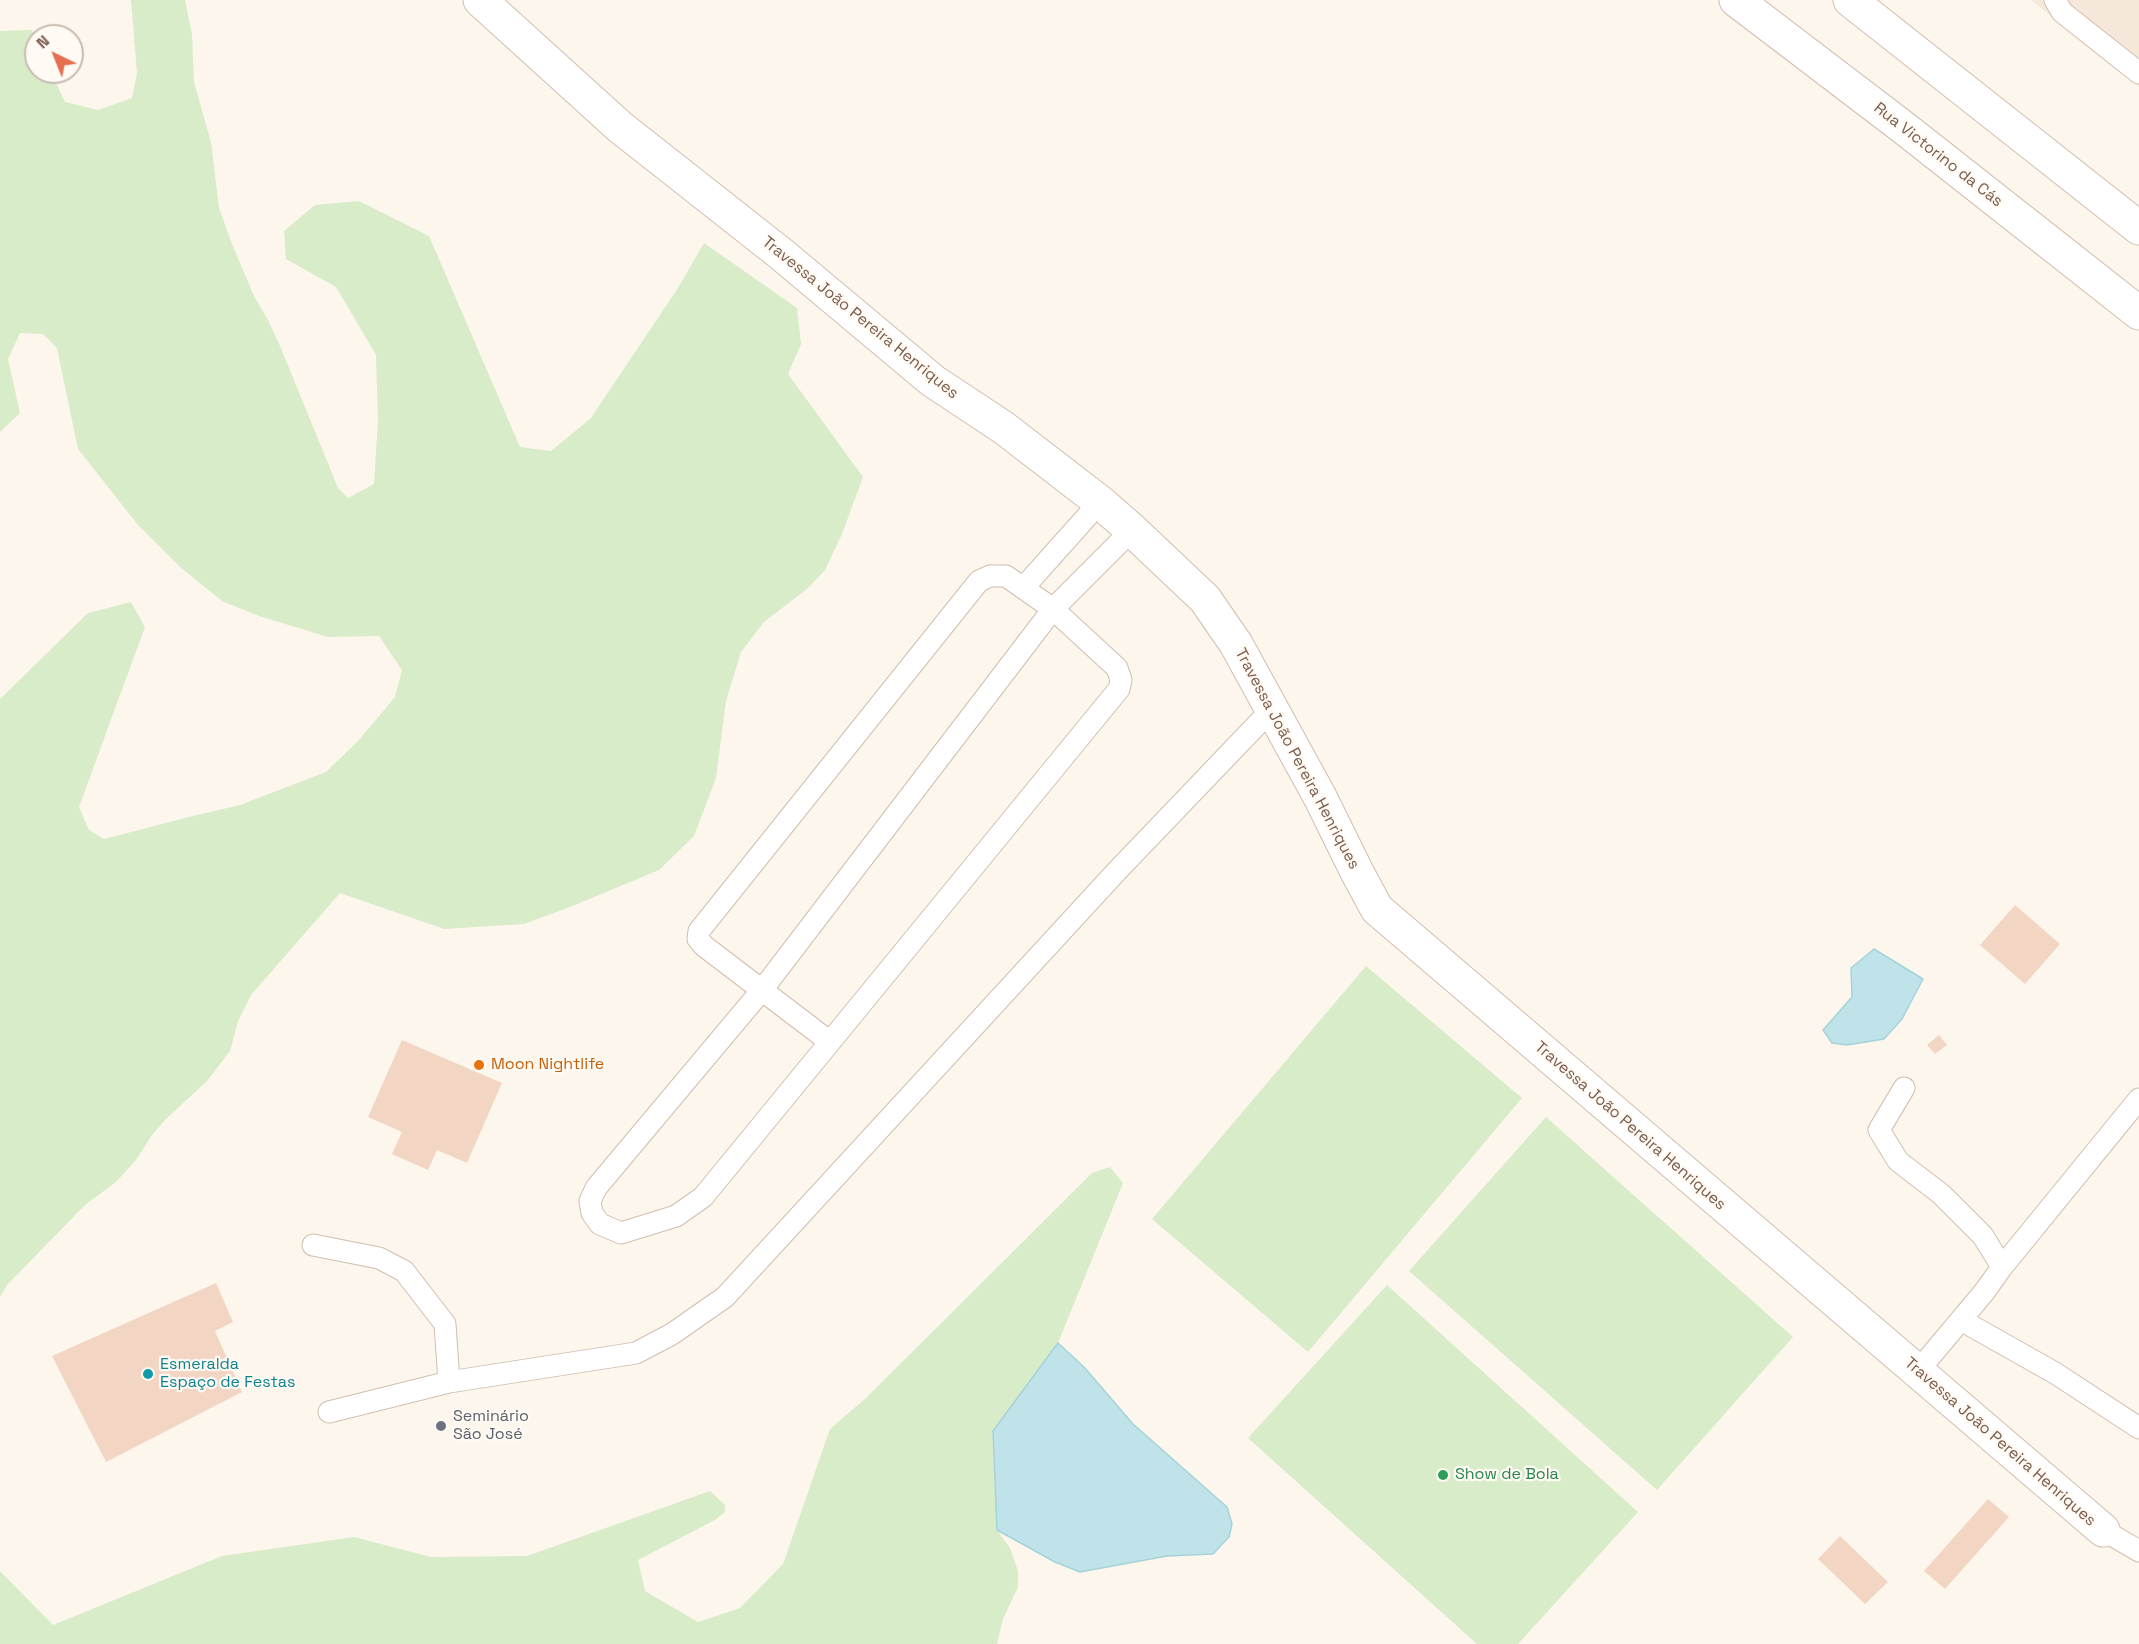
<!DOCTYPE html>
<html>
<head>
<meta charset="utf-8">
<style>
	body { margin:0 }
	#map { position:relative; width:2139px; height:1644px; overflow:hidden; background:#fdf6ec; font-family:"Space Grotesk",sans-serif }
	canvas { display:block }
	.north { position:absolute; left:24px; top:24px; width:60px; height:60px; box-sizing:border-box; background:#fffaf3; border:2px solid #cabbb1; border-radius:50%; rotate:317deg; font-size:16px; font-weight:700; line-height:24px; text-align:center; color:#7a5c4d }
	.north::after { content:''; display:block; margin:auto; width:21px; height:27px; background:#e76f51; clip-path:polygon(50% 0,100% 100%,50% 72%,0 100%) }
</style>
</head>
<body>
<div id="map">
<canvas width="2139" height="1644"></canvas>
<div class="north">N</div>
</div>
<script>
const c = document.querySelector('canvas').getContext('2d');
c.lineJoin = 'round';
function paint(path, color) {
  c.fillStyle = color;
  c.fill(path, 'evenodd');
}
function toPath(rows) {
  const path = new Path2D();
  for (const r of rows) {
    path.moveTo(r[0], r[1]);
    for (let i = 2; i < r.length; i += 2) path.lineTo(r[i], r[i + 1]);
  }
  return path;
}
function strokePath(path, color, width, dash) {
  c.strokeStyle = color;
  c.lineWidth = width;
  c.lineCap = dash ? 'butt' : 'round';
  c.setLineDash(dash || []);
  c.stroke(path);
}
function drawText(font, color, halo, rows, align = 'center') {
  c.font = font + ' "Space Grotesk",sans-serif';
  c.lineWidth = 4.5;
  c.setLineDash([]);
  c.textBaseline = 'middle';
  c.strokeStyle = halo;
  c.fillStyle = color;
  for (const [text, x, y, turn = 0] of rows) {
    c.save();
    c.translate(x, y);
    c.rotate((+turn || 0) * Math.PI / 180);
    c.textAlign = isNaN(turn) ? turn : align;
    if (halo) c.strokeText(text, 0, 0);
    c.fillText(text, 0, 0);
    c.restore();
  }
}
paint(toPath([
	[2031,0,2139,0,2139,87]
]), '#f5e8da');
paint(toPath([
	[131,0,185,0,192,34,194,82,211,142,219,208,232,244,254,296,268,320,280,346,338,488,348,498,374,484,378,421,376,355,336,287,286,259,284,231,315,205,359,201,429,236,520,447,551,451,591,418,678,288,704,243,797,308,801,344,788,374,863,477,842,534,825,570,807,589,764,622,741,652,726,701,716,778,694,836,659,870,570,907,524,924,444,929,340,893,251,995,238,1021,230,1051,207,1081,166,1119,152,1135,136,1160,116,1182,85,1205,7,1285,0,1297,0,699,88,613,131,602,145,627,79,807,89,830,104,839,193,816,240,805,326,772,359,740,395,697,402,670,379,636,328,637,259,616,222,601,180,567,138,525,78,449,57,348,43,334,20,333,8,359,20,413,0,432,0,31,32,30,36,39,36,72,51,72,65,102,98,110,132,98,137,73],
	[1366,966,1522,1098,1308,1352,1152,1219],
	[1546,1117,1793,1337,1657,1490,1409,1271],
	[1110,1167,1123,1183,1058,1343,993,1431,997,1530,1010,1548,1018,1571,1018,1587,1003,1619,997,1644,0,1644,0,1571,53,1625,222,1556,354,1537,431,1557,527,1556,710,1491,725,1505,725,1512,715,1520,638,1560,645,1591,698,1622,740,1608,783,1564,830,1429,866,1398,1092,1173],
	[1387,1285,1638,1512,1518,1644,1477,1644,1248,1438]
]), '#d8ecc9');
const water = toPath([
	[1874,949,1923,979,1902,1019,1884,1039,1847,1045,1832,1043,1823,1030,1852,997,1851,968,1874,949],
	[1058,1343,1084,1367,1133,1424,1227,1507,1232,1524,1229,1537,1213,1554,1167,1556,1080,1572,1055,1562,997,1530,993,1431,1058,1343]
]);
paint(water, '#bfe3e8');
strokePath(water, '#a5d3da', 1.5);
paint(toPath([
	[2015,905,2060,944,2025,984,1980,945],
	[1939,1035,1947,1045,1935,1054,1927,1045],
	[402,1040,502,1083,467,1163,437,1150,428,1170,392,1154,402,1132,368,1117],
	[216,1283,233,1322,215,1331,242,1392,106,1462,52,1356],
	[1988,1499,2009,1517,1945,1589,1924,1571],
	[1840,1536,1888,1582,1865,1604,1818,1559]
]), '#f3d5c3');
const service = toPath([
	[2055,0,2062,12,2139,73],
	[990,576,1006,576,1053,609,1117,668,1121,680,1119,689,830,1042,704,946,698,939,699,931,979,581,990,576],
	[1024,587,1100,502],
	[830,1042,703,1197,676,1216,621,1233,600,1224,592,1213,590,1201,596,1188,762,990,1053,609,1132,530],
	[1904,1088,1879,1130,1898,1161,1941,1194,1983,1236,2002,1267,1985,1291,1918,1371],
	[313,1245,379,1258,404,1271,445,1324,449,1382],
	[2002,1267,2139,1099],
	[1961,1320,2055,1373,2139,1428],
	[329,1412,449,1382,636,1353,672,1334,725,1297,1116,872,1273,708],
	[2103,1530,2139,1551]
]);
const minor = toPath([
	[480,0,620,127,780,253,933,381,1004,428,1100,502,1132,530,1205,599,1236,644,1320,797,1357,872,1377,909,2103,1530]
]);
const tertiary = toPath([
	[1736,0,1904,128,2139,313],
	[1850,0,2139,228]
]);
strokePath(service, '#d1beb0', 23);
strokePath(minor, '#d1beb0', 35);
strokePath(tertiary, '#d1beb0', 35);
strokePath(service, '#fff', 21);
strokePath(minor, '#fff', 33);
strokePath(tertiary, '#fff', 33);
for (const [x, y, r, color] of [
	[479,1065,6,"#e8710a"],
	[148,1374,6,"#0f9aa8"],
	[441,1426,6,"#6b7280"],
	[1443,1475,6,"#2e9e5b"]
]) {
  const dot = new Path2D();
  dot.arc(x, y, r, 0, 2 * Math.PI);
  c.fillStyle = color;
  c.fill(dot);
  strokePath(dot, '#fffaf3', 2);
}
drawText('16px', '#7a5c4d', '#fffaf3', [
	["Rua Victorino da Cás",1938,155,38],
	["Travessa João Pereira Henriques",860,318,39],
	["Travessa João Pereira Henriques",1297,759,62],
	["Travessa João Pereira Henriques",1630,1126,41],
	["Travessa João Pereira Henriques",2000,1442,41]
]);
drawText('16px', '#c56008', '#fffaf3', [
	["Moon Nightlife",491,1065]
], 'left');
drawText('16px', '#0d838f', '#fffaf3', [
	["Esmeralda",160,1365],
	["Espaço de Festas",160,1383]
], 'left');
drawText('16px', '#5b616d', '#fffaf3', [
	["Seminário",453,1417],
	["São José",453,1435]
], 'left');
drawText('16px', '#27864d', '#fffaf3', [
	["Show de Bola",1455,1475]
], 'left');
</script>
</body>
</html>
